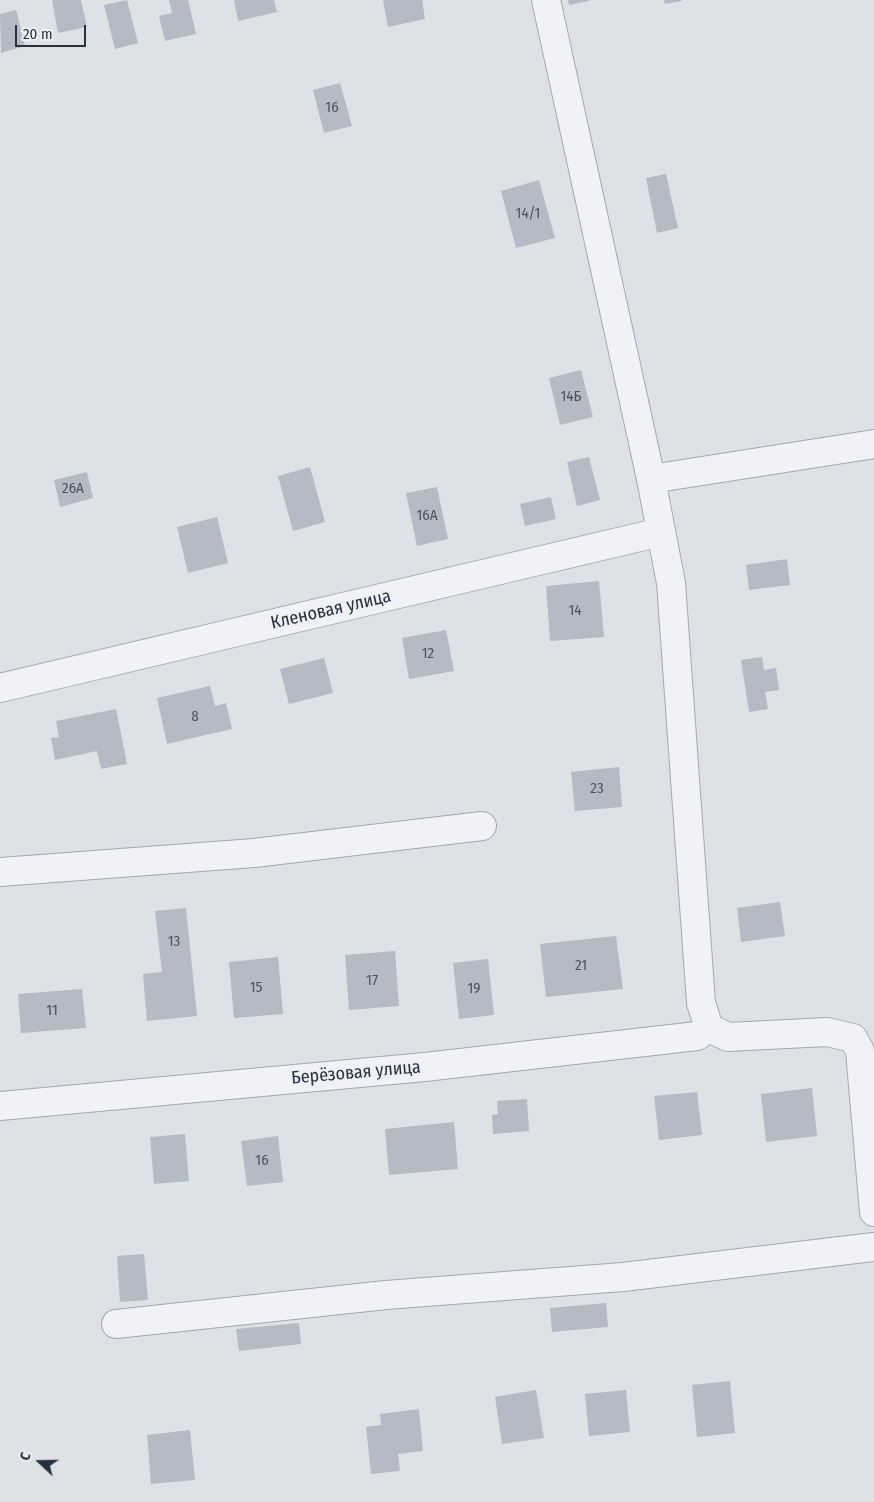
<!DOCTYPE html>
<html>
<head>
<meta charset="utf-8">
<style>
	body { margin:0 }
	#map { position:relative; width:874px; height:1502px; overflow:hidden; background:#dee2e7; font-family:"Fira Sans Condensed",sans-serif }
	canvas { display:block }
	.north { position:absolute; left:15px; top:1437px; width:50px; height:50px; -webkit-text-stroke:4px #edf0f5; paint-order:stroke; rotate:291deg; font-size:14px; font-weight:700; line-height:20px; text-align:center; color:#27303d }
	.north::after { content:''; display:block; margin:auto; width:18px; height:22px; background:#27303d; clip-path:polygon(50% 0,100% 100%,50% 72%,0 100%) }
	.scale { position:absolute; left:15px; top:25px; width:71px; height:22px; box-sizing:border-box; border:2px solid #27303d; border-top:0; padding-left:6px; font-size:15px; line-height:18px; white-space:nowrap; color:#27303d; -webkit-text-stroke:4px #edf0f5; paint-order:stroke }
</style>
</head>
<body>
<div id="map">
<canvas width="874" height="1502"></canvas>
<div class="north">С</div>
<div class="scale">20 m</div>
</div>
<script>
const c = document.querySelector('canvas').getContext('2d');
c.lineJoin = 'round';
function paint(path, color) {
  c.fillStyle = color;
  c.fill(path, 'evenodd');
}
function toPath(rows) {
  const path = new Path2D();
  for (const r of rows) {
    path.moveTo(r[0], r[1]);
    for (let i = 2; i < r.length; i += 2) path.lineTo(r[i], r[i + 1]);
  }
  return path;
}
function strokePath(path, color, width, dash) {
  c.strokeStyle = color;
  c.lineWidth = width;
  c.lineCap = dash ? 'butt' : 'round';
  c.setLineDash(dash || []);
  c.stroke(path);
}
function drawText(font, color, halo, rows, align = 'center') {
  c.font = font + ' "Fira Sans Condensed",sans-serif';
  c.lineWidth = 4.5;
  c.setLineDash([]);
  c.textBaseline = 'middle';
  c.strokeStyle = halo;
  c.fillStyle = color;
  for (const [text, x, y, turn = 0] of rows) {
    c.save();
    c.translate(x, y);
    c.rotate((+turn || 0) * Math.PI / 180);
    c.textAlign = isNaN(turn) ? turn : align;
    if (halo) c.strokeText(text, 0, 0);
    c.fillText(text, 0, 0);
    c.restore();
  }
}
paint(toPath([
	[52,0,81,0,87,27,58,33],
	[127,0,138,43,115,49,104,5],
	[169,0,188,0,196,34,165,41,159,16,172,13],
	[234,0,274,0,277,12,238,21],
	[383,0,422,0,425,19,388,27],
	[568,0,589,0,589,1,569,5],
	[664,0,681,0,682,1,665,4],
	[16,10,25,46,1,53,0,14],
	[340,83,352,126,324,133,313,90],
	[666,174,678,228,657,233,646,178],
	[539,180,555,238,516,248,501,191],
	[581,370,593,417,560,425,549,378],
	[589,457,600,500,577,506,567,462],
	[310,467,325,522,293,531,278,476],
	[87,472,93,498,60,507,54,480],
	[437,487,448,539,417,546,406,493],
	[551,497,556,519,525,526,520,504],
	[217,517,228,563,188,573,177,527],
	[787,559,790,585,749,590,746,565],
	[599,581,604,637,550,641,546,586],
	[446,630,454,671,409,679,402,638],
	[762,657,764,670,776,668,779,690,765,692,768,709,749,712,741,660],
	[324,658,333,693,289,704,280,669],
	[210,686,215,706,226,703,232,729,167,744,157,698],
	[116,709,127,764,101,769,97,751,55,760,51,738,59,737,56,721],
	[619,767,622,807,575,811,571,772],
	[780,902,785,936,741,942,737,908],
	[186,908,197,1016,147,1021,143,974,162,972,155,911],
	[616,936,623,989,546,997,540,944],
	[395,951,399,1006,349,1010,345,955],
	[278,957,283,1014,234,1018,229,962],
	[488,959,494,1015,459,1019,453,963],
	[82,989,86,1028,21,1033,18,994],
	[812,1088,817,1136,766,1142,761,1094],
	[697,1092,702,1135,659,1140,654,1096],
	[527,1099,529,1131,493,1134,492,1115,498,1114,497,1101],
	[454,1122,458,1169,389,1175,385,1129],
	[185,1134,189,1181,154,1184,150,1137],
	[278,1136,283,1182,247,1186,241,1141],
	[144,1254,148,1300,120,1302,117,1256],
	[606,1303,608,1327,552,1332,550,1308],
	[299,1323,301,1344,239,1351,236,1329],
	[730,1381,735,1433,697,1437,692,1385],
	[536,1390,544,1438,502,1444,495,1397],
	[626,1390,630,1432,589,1436,585,1394],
	[419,1409,423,1451,398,1454,400,1471,371,1474,366,1427,381,1425,380,1414],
	[190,1430,195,1480,151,1484,147,1435]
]), '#b5bbc4');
const minor = toPath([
	[546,0,651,479,671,583,701,1003,709,1028,728,1037,827,1032,853,1038,860,1051,874,1212],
	[651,479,874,444],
	[0,688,661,532],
	[0,872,254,853,482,826],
	[0,1106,425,1067,697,1036,709,1028],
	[116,1324,386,1295,623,1277,874,1247]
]);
strokePath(minor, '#a3a9b1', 30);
strokePath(minor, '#f0f2f5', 28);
drawText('15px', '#4a535f', null, [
	["16",332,108],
	["14/1",528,214],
	["14Б",571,397],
	["26А",73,489],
	["16А",427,516],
	["14",575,611],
	["12",428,654],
	["8",195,717],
	["23",597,789],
	["13",174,942],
	["21",581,966],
	["17",372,981],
	["15",256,988],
	["19",474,989],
	["11",52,1011],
	["16",262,1161]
]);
drawText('18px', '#27303d', '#edf0f5', [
	["Кленовая улица",331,610,-13],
	["Берёзовая улица",356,1073,-5]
]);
</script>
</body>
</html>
